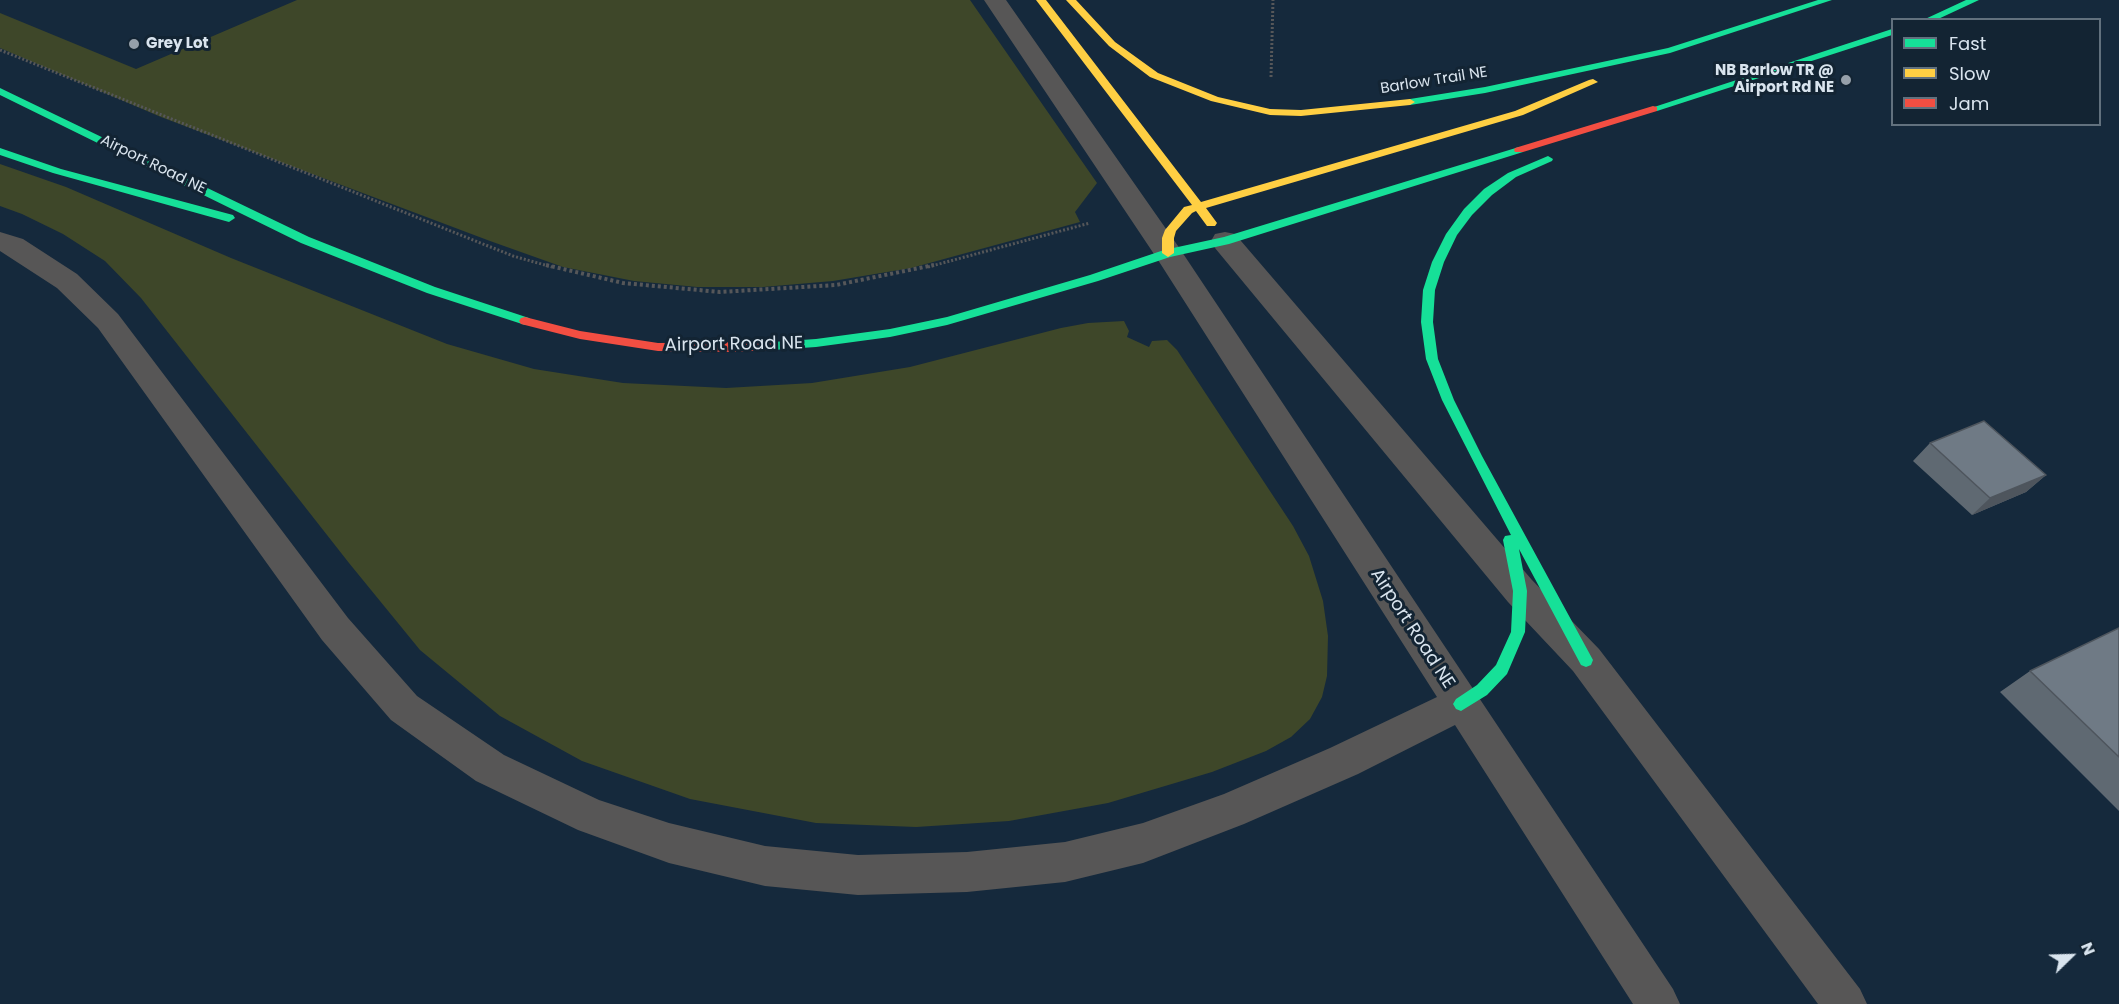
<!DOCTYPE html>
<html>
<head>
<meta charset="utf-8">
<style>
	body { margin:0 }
	#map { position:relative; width:2119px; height:1004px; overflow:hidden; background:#1a232c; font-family:Poppins,sans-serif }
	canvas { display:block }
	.legend { position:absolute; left:1891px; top:18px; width:210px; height:108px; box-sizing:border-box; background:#132433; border:2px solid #62717e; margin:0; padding:8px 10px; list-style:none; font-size:18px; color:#d9e4ee }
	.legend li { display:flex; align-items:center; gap:12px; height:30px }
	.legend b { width:30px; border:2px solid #62717e }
	.north { position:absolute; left:2041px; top:926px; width:60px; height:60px; -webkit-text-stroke:4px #132433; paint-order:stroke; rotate:67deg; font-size:16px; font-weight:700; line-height:24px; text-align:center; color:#d9e4ee }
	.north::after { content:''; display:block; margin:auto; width:21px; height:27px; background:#d9e4ee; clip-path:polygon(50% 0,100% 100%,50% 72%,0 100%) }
</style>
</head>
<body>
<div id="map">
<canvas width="2119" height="1004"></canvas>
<ul class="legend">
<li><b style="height:8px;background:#16e098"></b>Fast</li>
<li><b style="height:8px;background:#ffcf43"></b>Slow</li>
<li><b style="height:8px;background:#f24e42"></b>Jam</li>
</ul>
<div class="north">N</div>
</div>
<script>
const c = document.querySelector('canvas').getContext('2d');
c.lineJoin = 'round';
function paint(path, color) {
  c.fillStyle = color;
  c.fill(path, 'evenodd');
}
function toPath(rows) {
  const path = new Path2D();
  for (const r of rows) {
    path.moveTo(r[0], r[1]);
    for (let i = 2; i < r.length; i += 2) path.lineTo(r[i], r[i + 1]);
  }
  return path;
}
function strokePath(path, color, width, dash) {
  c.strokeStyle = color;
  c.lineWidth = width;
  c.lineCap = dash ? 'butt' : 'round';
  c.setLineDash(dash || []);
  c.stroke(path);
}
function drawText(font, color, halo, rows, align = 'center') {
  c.font = font + ' Poppins,sans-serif';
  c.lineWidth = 6;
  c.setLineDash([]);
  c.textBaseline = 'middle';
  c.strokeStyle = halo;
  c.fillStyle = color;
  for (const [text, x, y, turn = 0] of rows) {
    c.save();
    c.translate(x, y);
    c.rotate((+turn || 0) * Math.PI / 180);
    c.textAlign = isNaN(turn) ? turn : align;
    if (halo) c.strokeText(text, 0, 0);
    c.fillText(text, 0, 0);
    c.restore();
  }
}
paint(toPath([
	[0,0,2119,0,2119,1004,0,1004],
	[1892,20,2100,20,2100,124,1892,124]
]), '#15293c');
paint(toPath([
	[297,0,970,0,1097,183,1075,212,1080,222,911,268,833,281,763,287,697,287,634,281,563,267,490,241,161,117,0,48,0,13,136,69],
	[0,164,66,187,231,258,447,344,534,369,623,383,726,388,812,383,910,367,1061,328,1088,323,1124,321,1129,331,1127,337,1149,347,1152,341,1167,340,1177,350,1293,526,1309,556,1323,601,1328,636,1327,676,1322,697,1310,719,1291,737,1266,751,1212,772,1108,803,1009,821,916,827,816,823,690,799,582,761,500,716,420,650,349,563,141,298,105,261,63,234,22,214,0,206]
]), '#3e4729');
strokePath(toPath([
	[0,50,513,256,552,267],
	[1271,77,1273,0],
	[928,267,1090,223]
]), '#565759', 3, [2, 2]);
strokePath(toPath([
	[546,265,623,283,720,292,836,285,934,265]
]), '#565759', 4, [3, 3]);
paint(toPath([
	[984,0,1006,0,1178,246,1673,989,1680,1004,1633,1004,1455,725,1358,774,1244,824,1143,863,1065,882,967,892,858,895,765,886,669,863,578,830,476,781,391,720,322,640,98,328,57,288,0,251,0,232,23,239,77,274,118,314,348,618,417,696,504,755,599,800,669,823,765,846,858,855,967,852,1065,842,1143,823,1224,794,1330,748,1437,697,1158,260,984,0],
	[1225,232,1235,234,1532,580,1599,649,1860,989,1867,1004,1818,1004,1573,671,1508,602,1215,248,1211,241,1215,234,1225,232]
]), '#575656');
paint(toPath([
	[1818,0,1832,0,1670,53,1485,93,1410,105,1405,102,1410,99,1485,87,1668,48,1818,0],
	[1966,0,1979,0,1936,20,1923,20,1966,0],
	[1892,29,1892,35,1657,111,1649,111,1648,109,1892,29],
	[0,88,309,237,435,287,529,318,531,321,525,325,427,293,301,243,0,95,0,88],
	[1519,147,1523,148,1523,152,1229,244,1170,257,1098,281,947,325,890,337,816,347,772,350,766,346,772,342,816,339,890,329,947,317,1090,275,1164,250,1224,237,1519,147],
	[0,148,61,169,233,215,235,218,229,222,53,173,0,155,0,148],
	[1548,156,1553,159,1552,161,1516,177,1492,195,1472,215,1457,235,1444,262,1435,290,1433,322,1438,359,1454,400,1482,456,1593,660,1591,665,1586,667,1581,665,1519,549,1527,591,1525,632,1507,674,1487,695,1461,711,1456,709,1453,704,1456,699,1477,685,1496,665,1511,632,1513,591,1503,540,1505,536,1511,535,1442,400,1426,359,1421,322,1423,290,1432,262,1446,234,1464,209,1484,189,1508,173,1548,156]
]), '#16e098');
paint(toPath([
	[1036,0,1046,0,1201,202,1515,111,1589,80,1593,79,1598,82,1523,115,1206,208,1217,223,1215,226,1207,226,1196,211,1192,213,1176,231,1174,238,1174,253,1168,257,1162,253,1162,238,1165,230,1184,207,1192,205,1036,0],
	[1066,0,1076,0,1115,42,1158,73,1218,97,1270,109,1301,110,1410,99,1415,102,1410,105,1301,116,1270,115,1211,101,1150,77,1109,46,1066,0]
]), '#ffcf43');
paint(toPath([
	[1653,106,1657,107,1657,111,1523,152,1515,152,1514,150,1515,148,1653,106],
	[525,317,580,331,658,343,772,342,778,346,772,350,732,352,658,351,580,339,521,324,519,321,521,318,525,317]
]), '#f24e42');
paint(toPath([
	[1930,443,2046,475,2026,492,1972,515,1913,461],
	[2119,628,2119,811,2000,692,2030,671]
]), '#5f6972');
paint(toPath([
	[2046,475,2026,492,1972,515,1990,498]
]), '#4e555d');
const building = toPath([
	[1984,421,2046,475,1990,498,1930,443,1984,421],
	[2119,628,2119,757,2030,671,2119,628]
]);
paint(building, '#6f7a85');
strokePath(building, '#4e555d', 1.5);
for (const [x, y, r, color] of [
	[134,44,6,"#96a0aa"],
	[1846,80,6,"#96a0aa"]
]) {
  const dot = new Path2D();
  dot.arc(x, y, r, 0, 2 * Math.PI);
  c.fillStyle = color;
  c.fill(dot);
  strokePath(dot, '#132433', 2);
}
drawText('bold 15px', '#d9e4ee', '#132433', [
	["Grey Lot",146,44],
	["NB Barlow TR @",1834,71,"right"],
	["Airport Rd NE",1834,88,"right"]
], 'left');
drawText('15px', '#d9e4ee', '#132433', [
	["Barlow Trail NE",1434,81,-9],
	["Airport Road NE",153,165,26]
]);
drawText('18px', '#d9e4ee', '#132433', [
	["Airport Road NE",734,345,-1],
	["Airport Road NE",1412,629,57]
]);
</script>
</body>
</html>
